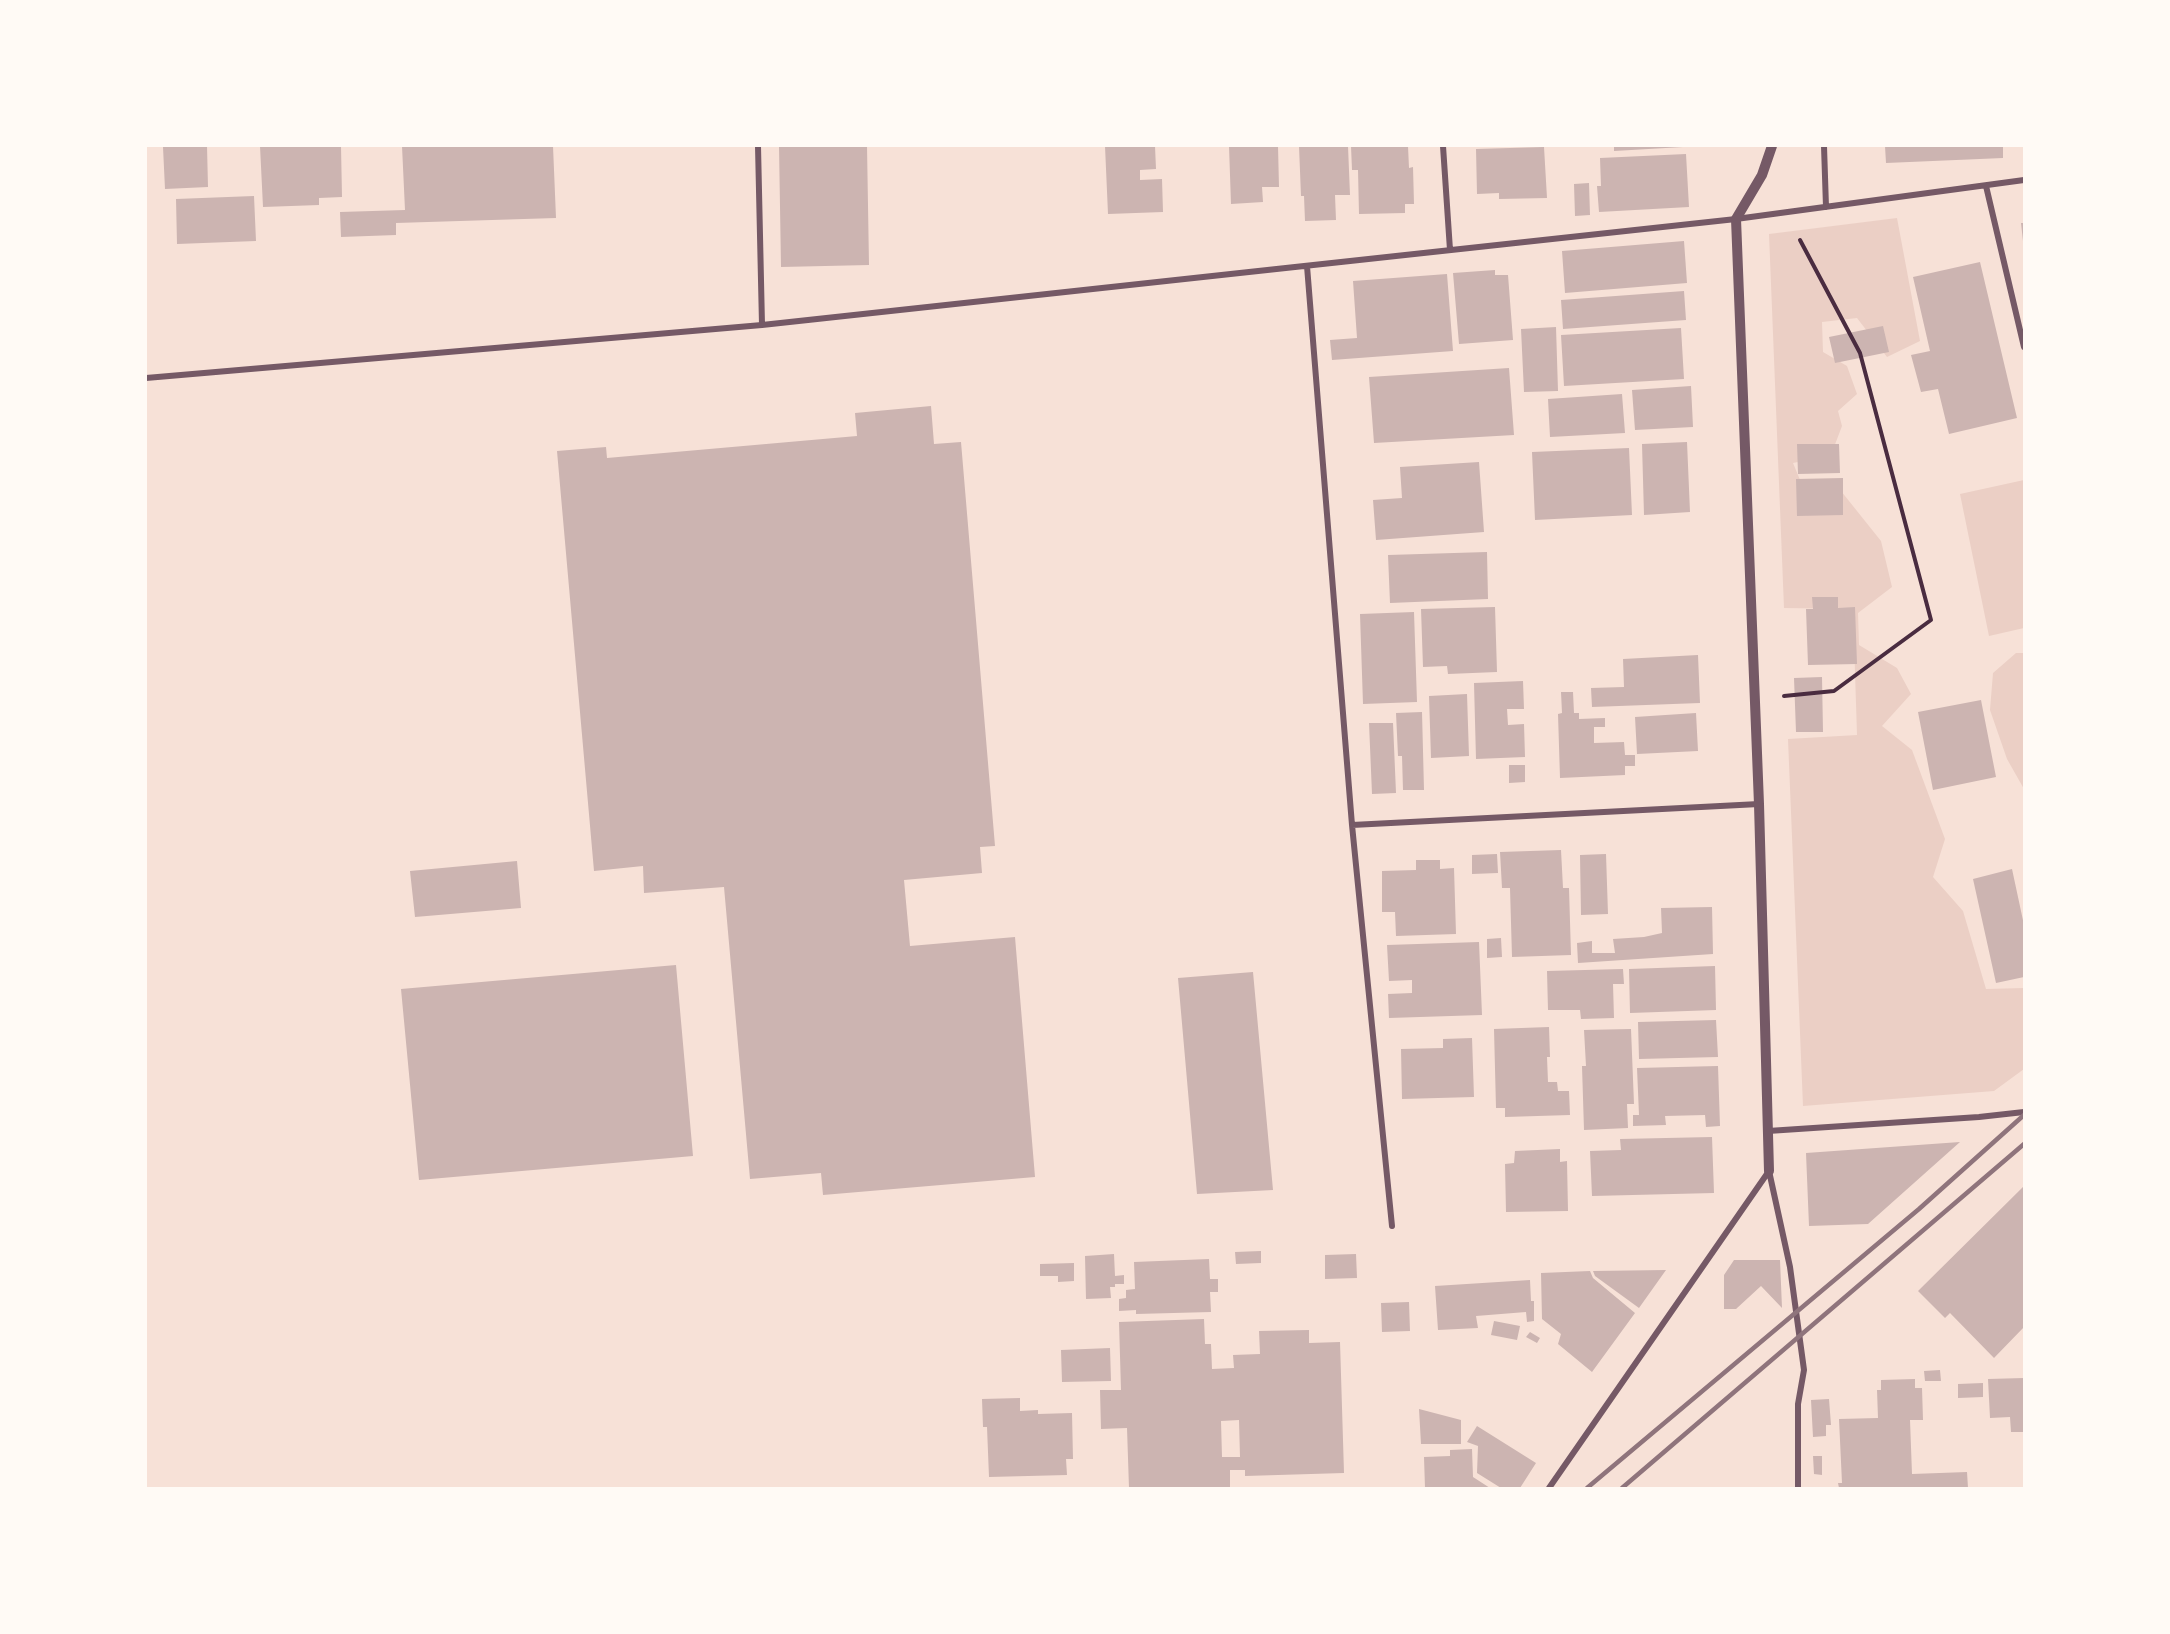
<!DOCTYPE html>
<html>
<head>
<meta charset="utf-8">
<style>
	body { margin:0 }
	#map { position:relative; width:2170px; height:1634px; overflow:hidden; background:#f7e1d7; font-family:"DejaVu Sans",sans-serif }
	canvas { display:block }
	.frame { position:absolute; inset:0; border:147px solid #fffaf5; pointer-events:none }
</style>
</head>
<body>
<div id="map">
<canvas width="2170" height="1634"></canvas>
<div class="frame"></div>
</div>
<script>
const c = document.querySelector('canvas').getContext('2d');
c.lineJoin = 'round';
function paint(path, color) {
  c.fillStyle = color;
  c.fill(path, 'evenodd');
}
function toPath(rows) {
  const path = new Path2D();
  for (const r of rows) {
    path.moveTo(r[0], r[1]);
    for (let i = 2; i < r.length; i += 2) path.lineTo(r[i], r[i + 1]);
  }
  return path;
}
function strokePath(path, color, width, dash) {
  c.strokeStyle = color;
  c.lineWidth = width;
  c.lineCap = dash ? 'butt' : 'round';
  c.setLineDash(dash || []);
  c.stroke(path);
}
paint(toPath([
	[1897,218,1920,341,1887,357,1857,318,1822,322,1823,352,1847,366,1857,394,1838,411,1842,426,1831,455,1793,463,1805,492,1837,486,1881,541,1892,587,1858,613,1859,645,1897,668,1911,694,1882,726,1912,750,1945,839,1933,877,1963,911,1986,989,2024,988,2024,1069,1994,1091,1803,1106,1788,739,1857,735,1853,609,1784,608,1769,234],
	[2024,480,2024,628,1989,636,1960,494],
	[2016,653,2024,653,2024,789,2007,759,1990,710,1993,673]
]), '#ebcfc5');
paint(toPath([
	[207,146,208,187,165,189,163,147],
	[260,146,341,146,342,197,319,198,319,205,263,207],
	[402,146,553,146,556,218,396,223,396,235,341,237,340,212,405,210],
	[779,146,867,146,869,265,781,267],
	[1105,146,1155,146,1156,169,1140,170,1140,180,1162,179,1163,212,1108,214],
	[1229,146,1278,146,1279,187,1262,187,1263,202,1231,204],
	[1299,146,1348,146,1350,195,1335,195,1336,220,1305,221,1304,196,1301,196],
	[1351,146,1408,146,1409,168,1413,167,1414,204,1405,204,1405,213,1359,214,1358,170,1352,170],
	[1614,146,1683,146,1683,147,1614,151],
	[1885,146,2003,146,2003,158,1886,163],
	[1544,147,1547,198,1499,199,1499,193,1477,194,1476,149],
	[1686,154,1689,207,1599,212,1597,186,1601,186,1600,158],
	[1589,183,1590,215,1575,216,1574,184],
	[254,196,256,241,177,244,176,199],
	[2021,223,2024,223,2024,241,2023,241],
	[1684,241,1687,283,1565,293,1562,251],
	[1980,262,2017,418,1949,434,1938,389,1921,392,1911,355,1930,351,1913,277],
	[1495,270,1495,275,1508,275,1513,340,1459,344,1453,273],
	[1447,274,1453,351,1332,360,1330,340,1357,338,1353,281],
	[1684,291,1686,320,1563,329,1561,300],
	[1883,326,1889,352,1835,363,1829,337],
	[1556,327,1558,391,1524,392,1521,329],
	[1681,328,1684,379,1564,386,1561,335],
	[1509,368,1514,435,1374,443,1369,377],
	[1691,386,1693,427,1635,430,1632,390],
	[1622,394,1625,433,1550,437,1548,399],
	[931,406,934,444,961,442,995,846,980,847,982,873,904,880,910,946,1015,937,1035,1177,823,1195,821,1173,750,1179,724,887,644,893,643,866,594,871,557,451,606,447,607,458,857,436,855,413],
	[1687,442,1690,512,1644,515,1642,444],
	[1797,444,1839,444,1840,473,1798,474],
	[1629,448,1632,515,1535,520,1532,452],
	[1479,462,1484,532,1376,540,1373,500,1402,498,1400,467],
	[1843,478,1843,515,1797,516,1796,479],
	[1487,552,1488,599,1390,603,1388,555],
	[1812,597,1838,597,1838,608,1855,607,1857,664,1808,665,1806,609,1813,609],
	[1495,607,1497,672,1448,674,1447,666,1423,667,1421,609],
	[1414,612,1417,702,1363,704,1360,614],
	[1698,655,1700,703,1592,707,1591,688,1624,687,1623,659],
	[1822,677,1823,732,1796,732,1794,678],
	[1523,681,1524,709,1507,709,1508,725,1524,724,1525,757,1476,759,1474,683],
	[1561,692,1573,692,1574,713,1579,713,1579,719,1605,718,1605,727,1594,727,1594,743,1624,742,1625,755,1635,755,1635,766,1625,766,1625,775,1560,778,1558,714,1562,713],
	[1467,694,1469,756,1431,758,1429,696],
	[1981,700,1996,777,1933,790,1918,712],
	[1422,712,1424,790,1403,790,1402,756,1398,756,1396,713],
	[1696,713,1698,751,1637,754,1635,717],
	[1369,723,1393,723,1396,793,1372,794],
	[1509,765,1525,765,1525,782,1509,783],
	[1561,850,1563,888,1569,888,1571,955,1512,957,1510,888,1502,888,1500,852],
	[1497,854,1498,873,1472,874,1472,855],
	[1606,854,1608,914,1581,915,1580,855],
	[1416,860,1440,860,1440,869,1454,868,1456,934,1396,936,1395,912,1382,912,1382,871,1416,870],
	[517,861,521,908,415,917,410,871],
	[2012,869,2024,925,2024,977,1996,983,1973,879],
	[1712,907,1713,954,1578,963,1577,943,1592,941,1592,953,1615,953,1613,939,1644,937,1662,933,1661,908],
	[1501,938,1502,957,1487,958,1487,939],
	[1479,942,1482,1015,1389,1018,1388,994,1412,993,1412,980,1389,981,1387,945],
	[676,965,693,1156,419,1180,401,989],
	[1715,966,1716,1010,1630,1013,1629,969],
	[1623,969,1624,984,1613,984,1614,1018,1581,1019,1580,1010,1548,1010,1547,971],
	[1253,972,1273,1190,1197,1194,1178,978],
	[1716,1020,1718,1057,1639,1059,1638,1022],
	[1549,1027,1550,1057,1547,1057,1548,1082,1557,1082,1558,1091,1569,1091,1570,1115,1505,1117,1505,1108,1496,1108,1494,1029],
	[1631,1029,1634,1104,1627,1104,1628,1128,1584,1130,1582,1066,1586,1066,1584,1030],
	[1472,1038,1474,1097,1402,1099,1401,1049,1443,1048,1443,1039],
	[1718,1066,1720,1126,1706,1127,1705,1115,1665,1116,1666,1125,1633,1126,1633,1115,1639,1115,1637,1068],
	[1712,1137,1714,1193,1592,1196,1590,1151,1621,1150,1620,1139],
	[1960,1142,1868,1224,1809,1226,1806,1153],
	[1560,1149,1560,1162,1567,1161,1568,1211,1506,1212,1505,1164,1514,1163,1515,1151],
	[2024,1186,2024,1327,1994,1358,1950,1313,1945,1318,1918,1291],
	[1261,1251,1261,1263,1236,1264,1235,1252],
	[1114,1254,1115,1276,1124,1275,1124,1284,1115,1284,1115,1287,1110,1287,1111,1298,1086,1299,1085,1256],
	[1356,1254,1357,1278,1325,1279,1325,1255],
	[1209,1259,1210,1279,1218,1279,1218,1292,1210,1292,1211,1312,1136,1314,1136,1310,1119,1311,1119,1299,1126,1298,1126,1290,1135,1289,1134,1262],
	[1734,1260,1780,1260,1782,1308,1761,1286,1736,1309,1724,1309,1724,1275],
	[1074,1263,1074,1281,1058,1282,1058,1276,1040,1276,1040,1264],
	[1666,1270,1639,1308,1595,1276,1593,1271],
	[1590,1271,1593,1278,1635,1313,1592,1372,1558,1344,1561,1334,1542,1319,1541,1273],
	[1530,1280,1531,1301,1534,1301,1534,1321,1527,1322,1526,1312,1476,1316,1478,1328,1438,1330,1435,1286],
	[1409,1302,1410,1331,1382,1332,1381,1303],
	[1204,1319,1205,1344,1211,1344,1212,1369,1234,1368,1233,1355,1260,1354,1259,1331,1309,1330,1309,1343,1340,1342,1344,1473,1245,1476,1245,1470,1230,1470,1230,1488,1129,1488,1127,1428,1101,1429,1100,1390,1121,1390,1119,1322],
	[1239,1420,1240,1457,1222,1457,1221,1421],
	[1494,1321,1520,1326,1517,1340,1491,1335],
	[1530,1332,1540,1338,1537,1343,1526,1337],
	[1110,1348,1111,1381,1062,1382,1061,1350],
	[1940,1370,1941,1381,1925,1381,1924,1371],
	[2024,1378,2024,1432,2011,1432,2010,1417,1990,1418,1988,1379],
	[1915,1379,1915,1388,1922,1388,1923,1420,1910,1420,1912,1474,1967,1472,1968,1488,1839,1488,1838,1483,1842,1483,1839,1419,1878,1418,1877,1390,1881,1390,1881,1380],
	[1983,1383,1983,1397,1958,1398,1958,1384],
	[1020,1398,1020,1411,1038,1410,1038,1414,1072,1413,1073,1459,1066,1459,1067,1475,989,1477,987,1427,983,1427,982,1399],
	[1829,1399,1831,1425,1826,1425,1826,1436,1813,1437,1811,1400],
	[1419,1409,1461,1420,1461,1444,1421,1444],
	[1477,1426,1536,1463,1520,1488,1501,1488,1477,1473,1478,1446,1467,1442],
	[1472,1449,1473,1477,1490,1488,1425,1488,1424,1457,1450,1456,1450,1450],
	[1813,1456,1822,1456,1822,1475,1814,1474]
]), '#ccb4b1');
strokePath(toPath([
	[1784,696,1834,691,1931,620,1860,353,1800,240]
]), '#4a2c40', 4);
strokePath(toPath([
	[758,146,762,325],
	[1443,146,1450,250],
	[1824,146,1826,207],
	[1986,186,2024,347],
	[1307,266,1352,825,1759,804],
	[146,378,762,325,1736,219,2024,180],
	[1352,825,1392,1226],
	[1768,1131,1979,1117,2024,1112],
	[1769,1171,1790,1267,1804,1370,1798,1404,1798,1488],
	[1549,1488,1769,1171]
]), '#755966', 6);
strokePath(toPath([
	[1769,1171,1759,804,1736,219,1762,175,1772,146]
]), '#755966', 10);
strokePath(toPath([
	[1587,1488,1919,1209,2024,1115],
	[1622,1488,2024,1144]
]), '#8f747c', 4.5);
</script>
</body>
</html>
